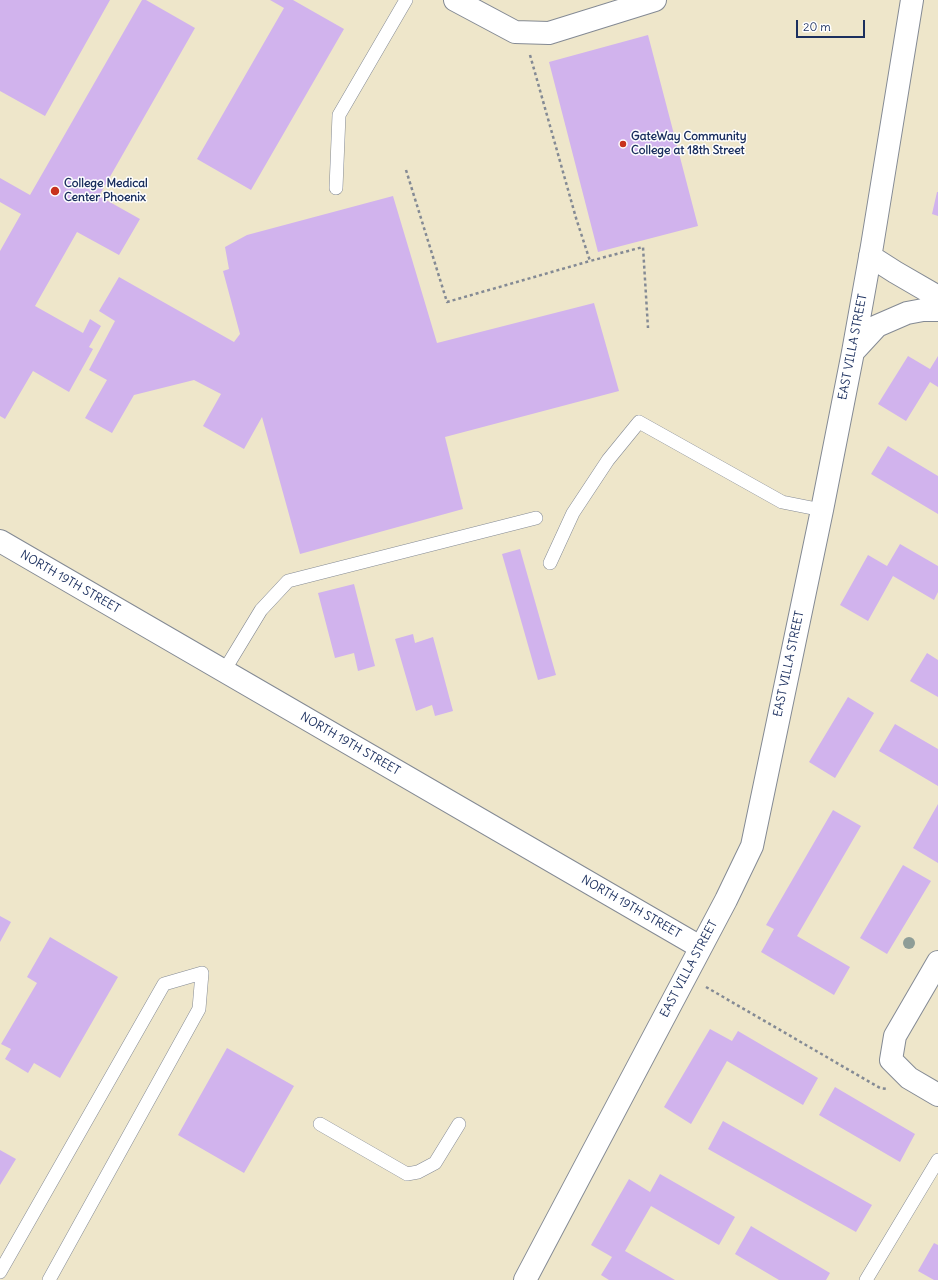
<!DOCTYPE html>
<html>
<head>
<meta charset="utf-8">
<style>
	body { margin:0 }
	#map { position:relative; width:938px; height:1280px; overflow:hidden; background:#eee6ca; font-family:Delius,sans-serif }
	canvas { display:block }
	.scale { position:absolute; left:796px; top:20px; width:69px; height:18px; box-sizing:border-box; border:2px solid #1b2f5e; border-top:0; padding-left:5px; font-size:12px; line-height:14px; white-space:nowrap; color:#1b2f5e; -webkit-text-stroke:3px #fff; paint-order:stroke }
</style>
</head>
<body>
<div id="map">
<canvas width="938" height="1280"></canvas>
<div class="scale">20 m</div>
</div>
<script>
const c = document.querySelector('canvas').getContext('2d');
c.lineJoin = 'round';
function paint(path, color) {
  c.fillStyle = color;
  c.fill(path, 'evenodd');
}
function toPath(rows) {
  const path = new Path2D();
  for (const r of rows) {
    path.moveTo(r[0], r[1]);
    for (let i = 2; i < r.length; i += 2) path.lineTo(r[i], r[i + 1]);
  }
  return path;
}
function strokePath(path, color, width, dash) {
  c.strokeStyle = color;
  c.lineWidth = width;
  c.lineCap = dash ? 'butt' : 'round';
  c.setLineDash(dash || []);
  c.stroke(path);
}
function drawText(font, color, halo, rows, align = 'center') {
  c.font = font + ' Delius,sans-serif';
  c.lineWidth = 3;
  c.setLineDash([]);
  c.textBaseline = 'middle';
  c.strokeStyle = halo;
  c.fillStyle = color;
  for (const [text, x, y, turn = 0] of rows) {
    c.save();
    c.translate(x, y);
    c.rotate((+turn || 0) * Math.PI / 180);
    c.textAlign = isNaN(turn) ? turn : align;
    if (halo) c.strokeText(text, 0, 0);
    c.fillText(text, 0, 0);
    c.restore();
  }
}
paint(toPath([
	[0,0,110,0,45,116,0,91],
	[142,0,146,0,195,28,99,196,140,219,119,255,77,232,35,306,83,333,90,319,101,326,89,347,93,349,69,392,33,371,5,419,0,416,0,251,21,214,0,202,0,178,30,195],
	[270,0,293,0,344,29,251,190,197,159,284,8],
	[648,35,698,226,598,252,549,62],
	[937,192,938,192,938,216,932,214],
	[393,196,437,343,594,303,619,391,445,437,463,509,300,554,262,417,244,449,203,426,221,394,194,380,134,395,112,433,85,418,107,380,89,370,115,321,99,311,119,277,234,342,240,334,223,271,229,269,225,247,247,235],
	[908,356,930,369,938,356,938,387,930,382,906,421,878,404],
	[888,446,938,476,938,514,871,474],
	[900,544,938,566,938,592,934,600,893,576,868,621,840,605,868,555,887,566],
	[520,549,556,675,538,680,502,554],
	[354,584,375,666,358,671,354,653,335,658,318,593],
	[413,634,415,643,433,637,453,711,435,716,432,705,416,711,395,639],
	[927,653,938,660,938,697,910,681],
	[848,697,874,713,835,778,809,762],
	[895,724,938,749,938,786,879,751],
	[938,804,938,863,913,848],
	[833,810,861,826,797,936,850,967,834,995,761,952,774,929,766,925],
	[903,865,931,881,887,954,860,938],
	[0,916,11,922,0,942],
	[50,937,118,977,60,1078,34,1063,28,1073,5,1059,11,1049,1,1044,37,983,27,977],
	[710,1029,732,1041,738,1031,818,1078,803,1105,727,1061,691,1124,664,1107],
	[227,1048,294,1086,244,1173,178,1135],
	[835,1087,915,1134,900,1162,819,1115],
	[723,1121,872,1205,856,1232,708,1149],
	[0,1150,16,1159,0,1185],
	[660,1174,735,1217,719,1245,651,1206,625,1251,675,1280,609,1280,601,1275,612,1257,591,1245,629,1179,650,1192],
	[751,1226,830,1273,826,1280,779,1280,735,1254],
	[934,1243,938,1245,938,1280,934,1280,918,1271]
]), '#d1b3ed');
const lane = toPath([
	[336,188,339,115,406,0],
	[550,563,573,513,608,460,639,422,782,502,822,510],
	[224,671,261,610,288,581,536,518],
	[320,1124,407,1174,418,1172,435,1163,459,1124],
	[0,1272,164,984,202,973,199,1009,49,1280],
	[866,1280,938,1160]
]);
const street = toPath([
	[455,0,515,32,549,33,655,0],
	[870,256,895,272,938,297],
	[853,352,877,326,907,313,923,310,938,310],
	[0,541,700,947],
	[938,962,895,1036,891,1060,909,1078,938,1095],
	[525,1280,726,900,752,846,822,510,853,352,872,246,912,0]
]);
strokePath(lane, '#848a94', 14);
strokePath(street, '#848a94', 24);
strokePath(toPath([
	[530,55,576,218,590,261,643,247,648,328],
	[406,170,447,302,590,261],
	[706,987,880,1088,887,1089]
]), '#848a94', 2.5, [3, 3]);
strokePath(lane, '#fff', 13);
strokePath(street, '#fff', 22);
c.fillStyle = '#8e9d97';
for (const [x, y] of [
	[909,943]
]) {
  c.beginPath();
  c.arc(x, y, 6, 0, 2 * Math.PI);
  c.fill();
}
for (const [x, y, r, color] of [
	[623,144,4,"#c8321e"],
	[55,191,5,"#c8321e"]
]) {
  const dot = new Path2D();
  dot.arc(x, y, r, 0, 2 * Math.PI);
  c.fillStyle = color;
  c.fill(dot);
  strokePath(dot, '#fff', 1.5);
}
drawText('bold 12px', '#1b2f5e', '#fff', [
	["GateWay Community",631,137],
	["College at 18th Street",631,151],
	["College Medical",64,184],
	["Center Phoenix",64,198]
], 'left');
drawText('12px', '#1b2f5e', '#fff', [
	["EAST VILLA STREET",853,347,-79],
	["NORTH 19TH STREET",70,582,30],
	["EAST VILLA STREET",789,664,-78],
	["NORTH 19TH STREET",350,744,30],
	["NORTH 19TH STREET",631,907,30],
	["EAST VILLA STREET",689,969,-62]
]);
</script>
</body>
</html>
